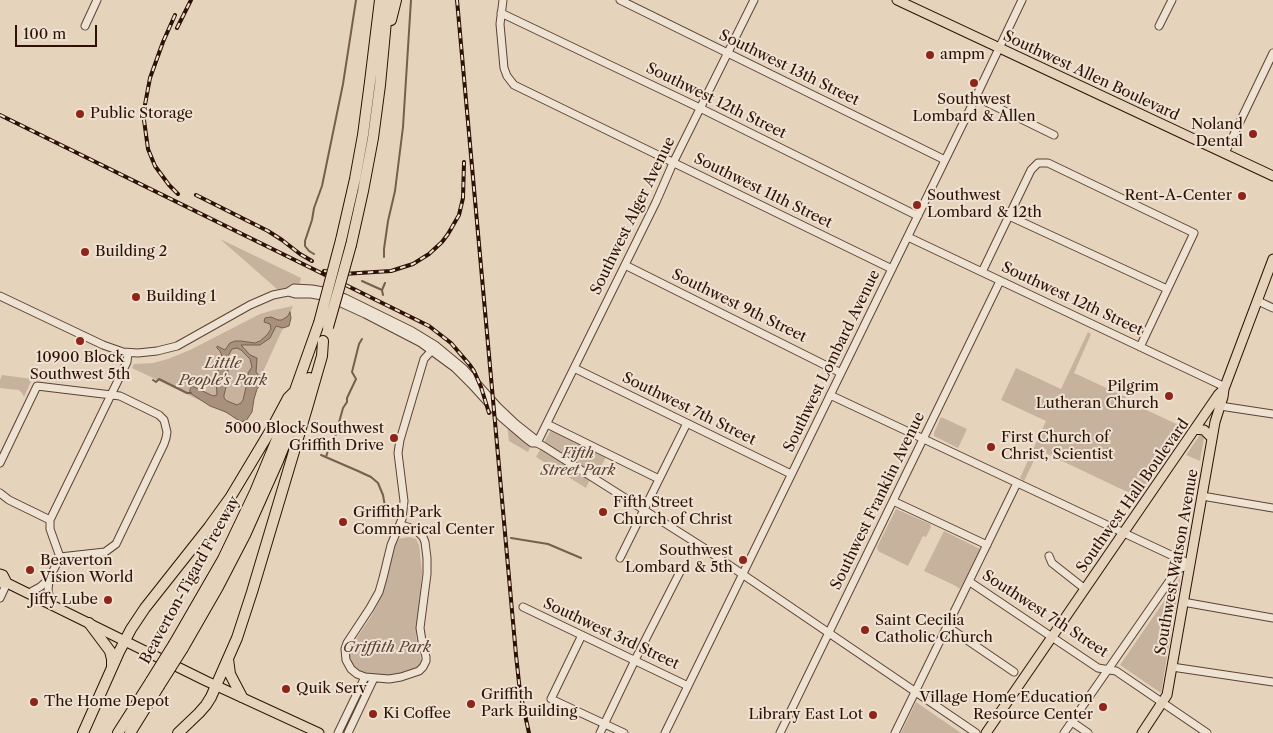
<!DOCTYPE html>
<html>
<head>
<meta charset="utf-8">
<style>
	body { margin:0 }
	#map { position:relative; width:1273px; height:733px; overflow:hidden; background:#e5d3bc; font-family:"Libre Caslon Text",serif }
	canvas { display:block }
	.scale { position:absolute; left:15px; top:25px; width:82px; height:22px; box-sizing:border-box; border:2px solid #2e1104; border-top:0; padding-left:6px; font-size:15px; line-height:18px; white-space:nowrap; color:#2e1104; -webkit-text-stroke:4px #eee2d3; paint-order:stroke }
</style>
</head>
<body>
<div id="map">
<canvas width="1273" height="733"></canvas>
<div class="scale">100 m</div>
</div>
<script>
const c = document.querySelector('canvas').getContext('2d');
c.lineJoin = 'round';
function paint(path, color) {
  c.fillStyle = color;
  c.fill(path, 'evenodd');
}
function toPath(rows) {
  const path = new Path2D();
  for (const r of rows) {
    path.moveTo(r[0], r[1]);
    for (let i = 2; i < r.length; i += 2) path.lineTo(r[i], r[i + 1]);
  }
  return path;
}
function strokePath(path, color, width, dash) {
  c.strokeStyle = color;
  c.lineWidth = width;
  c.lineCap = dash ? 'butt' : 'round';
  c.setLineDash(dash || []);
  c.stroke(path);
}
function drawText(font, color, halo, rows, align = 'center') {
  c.font = font + ' "Libre Caslon Text",serif';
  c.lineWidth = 4;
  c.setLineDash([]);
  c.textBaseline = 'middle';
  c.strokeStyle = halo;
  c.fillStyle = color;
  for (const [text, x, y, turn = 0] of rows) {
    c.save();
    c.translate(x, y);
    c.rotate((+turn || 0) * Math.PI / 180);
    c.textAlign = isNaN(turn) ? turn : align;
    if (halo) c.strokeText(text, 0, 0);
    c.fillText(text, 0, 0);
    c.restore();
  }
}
paint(toPath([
	[220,239,301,278,299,287,277,289],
	[293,306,241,420,132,368,134,364,153,363,168,359,190,350,260,314,274,310],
	[1088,332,1091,334,1074,373,1126,397,1125,400,1185,428,1138,497,1039,450,1024,481,1020,478,1046,421,1001,400,1016,368,1061,389],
	[2,375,32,379,24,397,22,393,19,390,0,388,0,380],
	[941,417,967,429,958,448,934,436,934,433],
	[507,423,535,436,528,452,509,441],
	[1206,426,1200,461,1186,455],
	[551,430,606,457,597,474,593,473,586,488,536,457],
	[896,509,930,524,931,527,926,537,923,536,908,566,878,551,877,547],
	[944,531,980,549,960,589,954,585,924,571],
	[410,537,416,539,419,545,422,573,416,637,421,660,421,664,418,669,401,676,372,677,356,670,349,660,349,652,350,648,372,615,382,595,396,543,399,539,403,538],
	[1180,578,1161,693,1120,665],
	[916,702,961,733,901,733]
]), '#c6b29d');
const water = toPath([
	[290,312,291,318,289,326,283,328,276,326,270,338,260,345,241,345,250,355,257,358,256,372,262,380,261,384,257,389,254,399,252,412,246,421,244,422,238,420,226,412,210,406,190,393,190,389,192,386,213,396,217,395,216,379,222,356,220,351,217,348,217,346,225,350,230,343,235,341,241,341,255,343,260,341,267,335,271,329,270,324,264,322,265,318,271,317,278,320,282,320,288,316,290,312],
	[237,348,241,350,250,359,252,367,248,373,249,382,246,387,243,400,241,403,237,405,227,401,224,398,224,395,229,376,226,361,228,356,232,349,237,348]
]);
paint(water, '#a7917d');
strokePath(water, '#775e4d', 1);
strokePath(toPath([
	[314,254,309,251,305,246,305,241,312,220,314,208,322,186,343,84,356,0],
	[384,257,384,249,388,221,395,191,403,127,411,0],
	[362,281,382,290],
	[383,295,382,290,385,283],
	[153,380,156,382,159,379,187,393,191,393],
	[244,421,250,423],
	[321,455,358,471,371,477,378,483,383,495,387,518],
	[326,457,330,444,335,437,343,408,347,402,347,398,356,379,352,372,359,344,362,339],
	[511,538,548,544,581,558]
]), '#775e4d', 2);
const minor = toPath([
	[503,0,500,24,504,68,507,76,514,85,892,269],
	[620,0,945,160],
	[501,13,700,108,918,216],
	[85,26,97,0],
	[1159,26,1172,0],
	[976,97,1054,135],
	[1225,153,1273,53],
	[1009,216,1167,289],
	[908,237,1225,387],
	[625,265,841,373],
	[982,272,1031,170,1038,163,1048,163,1194,233,1140,347],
	[288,292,295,294,311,294,328,297,365,314,421,343,455,368,471,384,501,417,528,440,532,443,537,443,543,446,701,546,976,733],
	[0,296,103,345,123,352,138,353,157,351,177,346,250,305,273,295,288,292,294,288,312,289,329,292,345,298,412,331,435,345,464,369,498,407,516,424,535,439,537,443],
	[1258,301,1273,308],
	[574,368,791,474],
	[830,395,1190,564],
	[1220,406,1273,414],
	[547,424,659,479],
	[537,443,656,202,673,163,754,0],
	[0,463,37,386,120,396,159,415,164,420,167,432,166,438,164,444,116,544,105,552,60,557],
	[0,493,9,500,50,520],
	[1202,496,1273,508],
	[893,501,987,545],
	[400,525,408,527,418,532,423,537,425,542,427,558,427,574,420,628,422,641,426,657,426,661,423,667,419,671,401,677,389,679,365,677,357,674,351,669,346,660,345,649,347,643,370,608,379,592,383,578,391,545,402,519,404,501,398,453,400,440,424,359,434,348],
	[1049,556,1052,563,1085,589],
	[620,558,687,423],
	[49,579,48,591,52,605],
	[970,582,1098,668,1116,671,1207,733],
	[29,593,40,587,49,579,60,557,50,529,50,520,127,362,128,353],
	[0,598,7,583],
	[1183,602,1273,618],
	[523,607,688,686],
	[948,627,1014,672],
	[582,635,551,699,624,733],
	[1172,667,1273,682],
	[1072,722,1088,733],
	[338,733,365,677],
	[348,733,374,678],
	[600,733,635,660,682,568],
	[665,733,973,103,1022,0],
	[780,733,1000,281],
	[895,733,1017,483],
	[1064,733,1177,570,1190,564]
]);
const major = toPath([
	[897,0,1273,176],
	[1195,429,1204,430,1212,438],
	[0,574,3,575,7,583],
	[0,583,7,583,206,681,319,733],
	[986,733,1218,395,1224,389,1273,259],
	[1142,733,1167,695,1215,422,1223,397,1224,389]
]);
const highway = toPath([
	[391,20,396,0],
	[341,240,355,179,363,135,370,82,380,0],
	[351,245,363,191,373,138,380,85,388,0],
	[89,623,110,651,112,659,112,667],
	[174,644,223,559,255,492,282,427,319,323],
	[183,648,218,587,245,535,278,461,292,426,309,378],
	[228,659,230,674,242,697],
	[83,733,119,652,131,629,145,608,209,527,230,498,272,428,288,398,296,390],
	[118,733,151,681],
	[130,733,159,686],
	[178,733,199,713,206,705,211,697,237,638,252,592,307,408,322,356,323,341]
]);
strokePath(minor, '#5c4232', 9);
strokePath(major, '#2e1104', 11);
strokePath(highway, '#2e1104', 12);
strokePath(minor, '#eee2d3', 7);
strokePath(major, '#e5d3bc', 9);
strokePath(highway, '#e5d3bc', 10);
const rail = toPath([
	[457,0,516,655,520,692,529,733],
	[175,15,163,42,150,78,144,110,144,120,148,149,155,166,169,185,178,194],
	[177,28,191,0],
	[0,115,429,326,451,343,469,364,474,371,481,387,489,413],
	[196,195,268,231,282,240,300,254,312,261],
	[324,271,343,274,391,271,413,264,429,254,442,242,448,234,459,215,463,198,464,162]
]);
strokePath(rail, '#2e1104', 4);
strokePath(rail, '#eee2d3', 2, [5.5]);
const highwayBridge = toPath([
	[319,323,341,240],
	[328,327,339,288,351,245],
	[151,681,174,644],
	[159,686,183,648]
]);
strokePath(highwayBridge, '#2e1104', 12, []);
strokePath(highwayBridge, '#e5d3bc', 10);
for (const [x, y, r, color] of [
	[930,55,5,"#8f2418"],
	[974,83,5,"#8f2418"],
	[80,114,5,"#8f2418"],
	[1253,134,5,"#8f2418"],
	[1242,196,5,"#8f2418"],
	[917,205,5,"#8f2418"],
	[85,252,5,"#8f2418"],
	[136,297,5,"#8f2418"],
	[80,341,5,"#8f2418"],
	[1169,396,5,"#8f2418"],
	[394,438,5,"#8f2418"],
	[991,447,5,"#8f2418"],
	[603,512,5,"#8f2418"],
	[343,522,5,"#8f2418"],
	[743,560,5,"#8f2418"],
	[30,570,5,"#8f2418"],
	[108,600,5,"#8f2418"],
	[865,630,5,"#8f2418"],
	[286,689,5,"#8f2418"],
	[34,702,5,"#8f2418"],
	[471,704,5,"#8f2418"],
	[1103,707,5,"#8f2418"],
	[373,714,5,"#8f2418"],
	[873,715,5,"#8f2418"]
]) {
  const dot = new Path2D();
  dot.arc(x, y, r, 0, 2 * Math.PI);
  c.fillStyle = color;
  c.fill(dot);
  strokePath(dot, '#eee2d3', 2);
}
drawText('15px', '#2e1104', '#eee2d3', [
	["ampm",940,55],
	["Southwest",974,100,"center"],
	["Lombard & Allen",974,117,"center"],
	["Public Storage",90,114],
	["Noland",1243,125,"right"],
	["Dental",1243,142,"right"],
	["Southwest",927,196],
	["Lombard & 12th",927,213],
	["Rent-A-Center",1232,196,"right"],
	["Building 2",95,252],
	["Building 1",146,297],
	["10900 Block",80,358,"center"],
	["Southwest 5th",80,375,"center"],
	["Pilgrim",1159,387,"right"],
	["Lutheran Church",1159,404,"right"],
	["5000 Block Southwest",384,429,"right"],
	["Griffith Drive",384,446,"right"],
	["First Church of",1001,438],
	["Christ, Scientist",1001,455],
	["Fifth Street",613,503],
	["Church of Christ",613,520],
	["Griffith Park",353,513],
	["Commerical Center",353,530],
	["Southwest",733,551,"right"],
	["Lombard & 5th",733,568,"right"],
	["Beaverton",40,561],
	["Vision World",40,578],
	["Jiffy Lube",98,600,"right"],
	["Saint Cecilia",875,621],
	["Catholic Church",875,638],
	["Quik Serv",296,689],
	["Griffith",481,695],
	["Park Building",481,712],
	["Village Home Education",1093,698,"right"],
	["Resource Center",1093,715,"right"],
	["The Home Depot",44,702],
	["Ki Coffee",383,714],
	["Library East Lot",863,715,"right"]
], 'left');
drawText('15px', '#2e1104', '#eee2d3', [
	["Southwest 13th Street",789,68,26],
	["Southwest Allen Boulevard",1091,76,25],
	["Southwest 12th Street",716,101,26],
	["Southwest 11th Street",763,191,26],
	["Southwest Alger Avenue",633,216,-64],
	["Southwest 12th Street",1072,299,25],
	["Southwest 9th Street",739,306,26],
	["Southwest Lombard Avenue",832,361,-64],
	["Southwest 7th Street",689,409,26],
	["Southwest Hall Boulevard",1133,496,-55],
	["Southwest Franklin Avenue",878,501,-64],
	["Southwest Watson Avenue",1177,562,-80],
	["Beaverton-Tigard Freeway",190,580,-61],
	["Southwest 7th Street",1045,614,33],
	["Southwest 3rd Street",611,634,25]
]);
drawText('italic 15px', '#5c4132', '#eee2d3', [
	["Little",223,364],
	["People's Park",223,381],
	["Fifth",578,454],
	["Street Park",578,471],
	["Griffith Park",387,648]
]);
</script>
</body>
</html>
